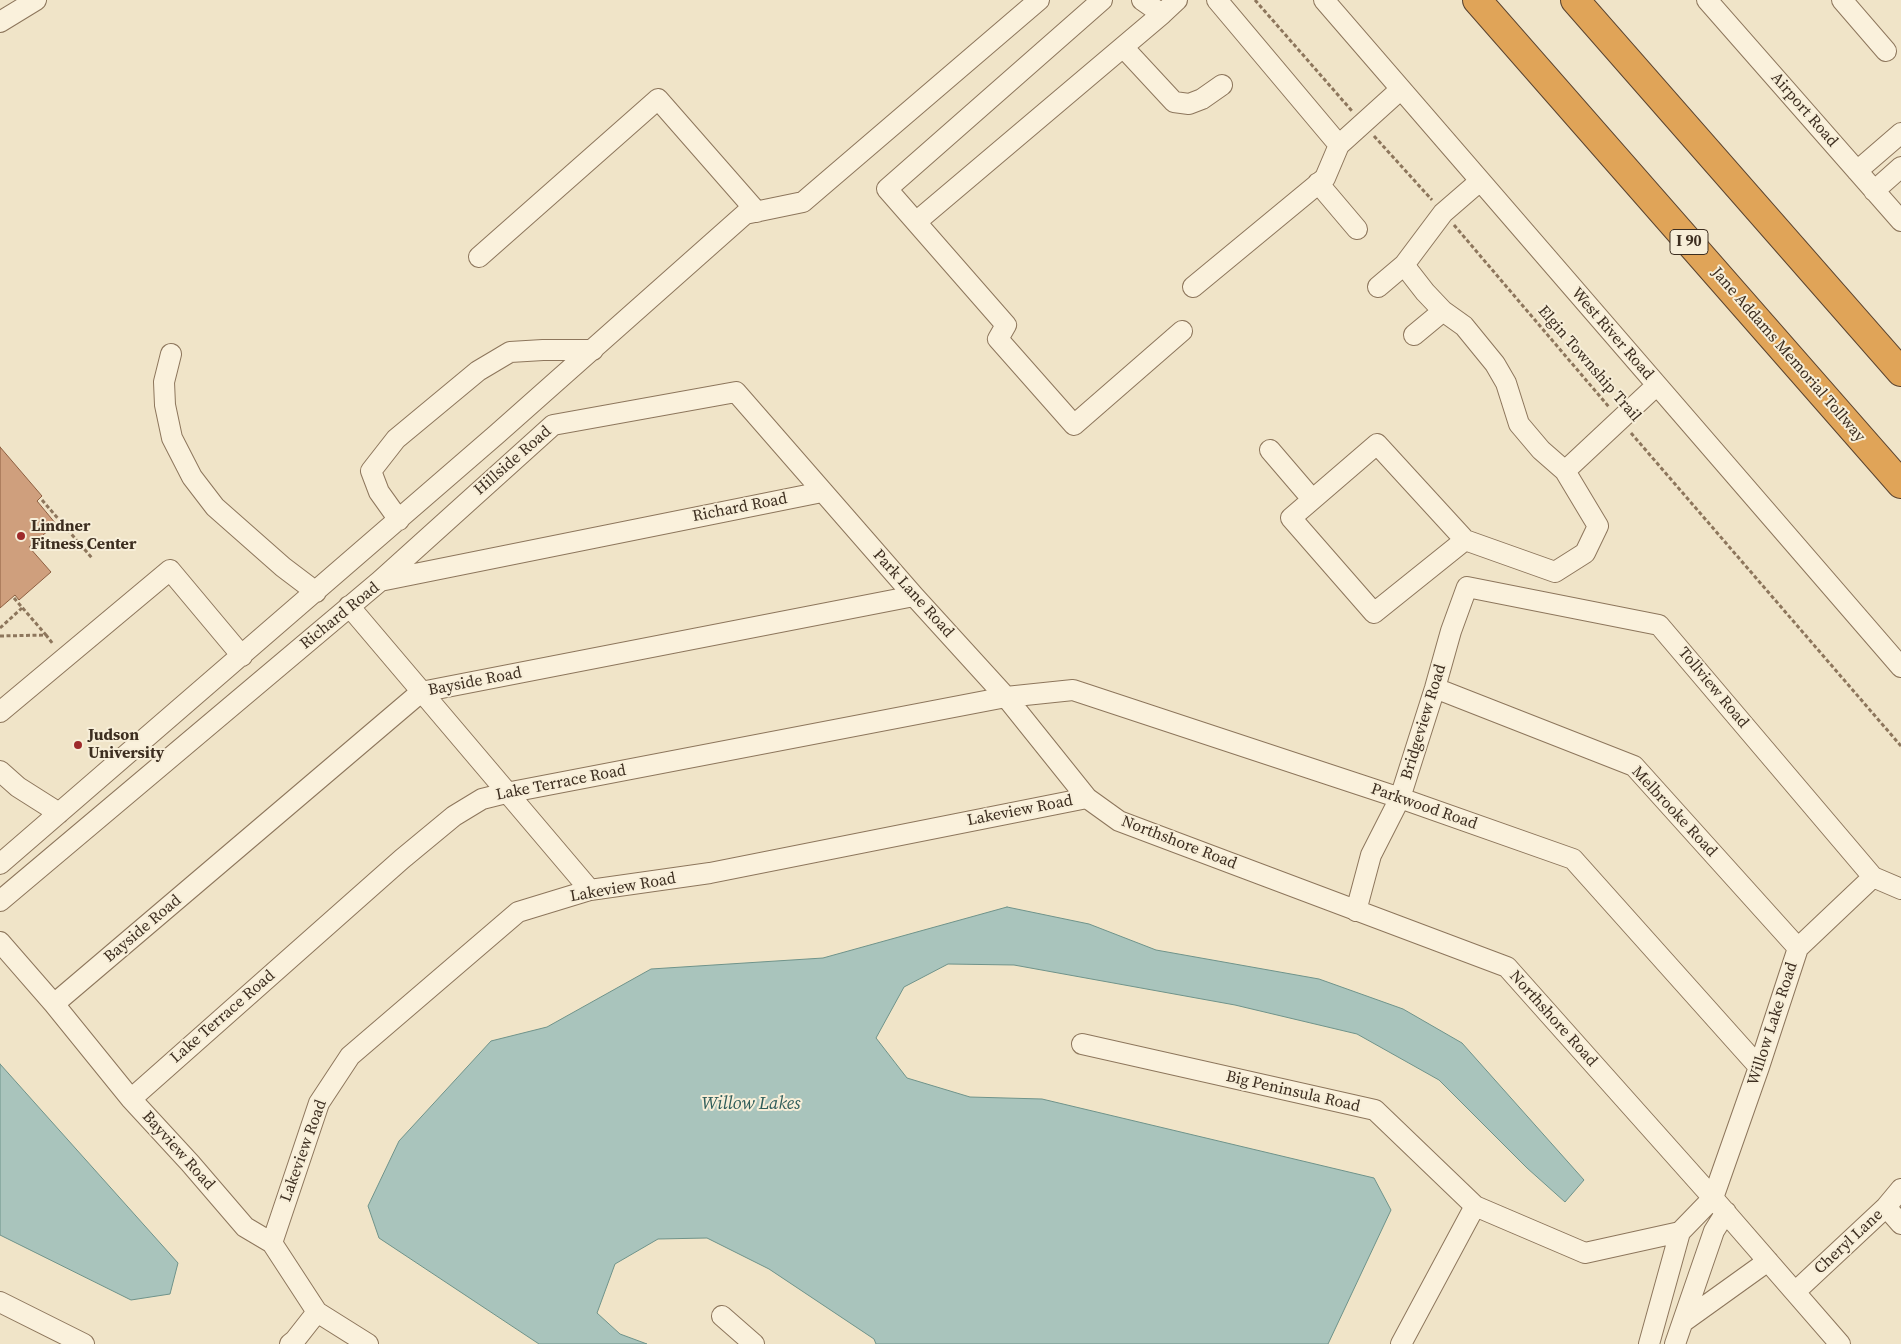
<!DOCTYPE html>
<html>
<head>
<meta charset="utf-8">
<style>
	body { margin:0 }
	canvas { display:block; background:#f0e4c8 }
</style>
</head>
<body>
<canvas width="1901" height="1344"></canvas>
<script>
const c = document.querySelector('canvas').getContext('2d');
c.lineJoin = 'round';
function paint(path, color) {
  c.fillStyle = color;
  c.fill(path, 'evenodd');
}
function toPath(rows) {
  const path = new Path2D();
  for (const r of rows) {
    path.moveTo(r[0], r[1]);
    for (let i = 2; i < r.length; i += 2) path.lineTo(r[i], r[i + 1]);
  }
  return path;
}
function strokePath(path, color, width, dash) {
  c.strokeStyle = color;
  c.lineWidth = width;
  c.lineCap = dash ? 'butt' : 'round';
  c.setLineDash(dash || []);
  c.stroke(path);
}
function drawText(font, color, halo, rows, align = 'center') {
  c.font = font + ' "Source Serif 4",serif';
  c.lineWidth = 4;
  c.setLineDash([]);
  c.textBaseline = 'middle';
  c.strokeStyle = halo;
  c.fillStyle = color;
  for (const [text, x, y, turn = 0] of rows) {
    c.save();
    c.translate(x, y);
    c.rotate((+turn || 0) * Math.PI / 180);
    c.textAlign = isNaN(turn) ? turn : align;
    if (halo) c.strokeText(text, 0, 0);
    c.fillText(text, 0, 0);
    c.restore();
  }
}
const water = toPath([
	[1007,907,1089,924,1156,950,1319,979,1403,1009,1462,1043,1584,1180,1565,1202,1527,1168,1439,1080,1357,1034,1235,1005,1014,965,948,964,904,987,876,1038,907,1078,970,1097,1042,1099,1374,1178,1391,1210,1328,1344,876,1344,874,1339,769,1269,707,1238,658,1239,615,1264,597,1313,620,1334,647,1344,539,1344,379,1238,368,1206,399,1141,491,1041,547,1027,651,969,823,958,1007,907],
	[0,1064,178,1263,170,1294,131,1300,0,1235,0,1064]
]);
paint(water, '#a9c4bc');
strokePath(water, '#6f938a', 1);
const building = toPath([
	[0,447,42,496,37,501,56,524,29,547,51,572,19,600,15,595,0,608,0,447]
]);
paint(building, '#cf9f7d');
strokePath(building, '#8d5f41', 1);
const minor = toPath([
	[1102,0,887,189,1006,325,998,339,1074,425,1182,331],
	[1142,0,1162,14,1177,0],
	[1217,0,1339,145],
	[1324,0,1901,667],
	[1707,0,1901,221],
	[1842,0,1886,51],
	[0,22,36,0],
	[1123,47,1174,102,1189,104,1202,99,1222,85],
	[1857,171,1901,133],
	[1480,181,1443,213,1404,265,1425,292,1443,311,1464,326,1495,364,1506,383,1519,424,1541,450,1565,471],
	[1318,183,1357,229],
	[1874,191,1901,167],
	[916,222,1162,14],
	[479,257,658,99,757,212],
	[1193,287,1325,178,1339,145,1401,89],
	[1378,287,1404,265],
	[1414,335,1443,311],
	[171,354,164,382,165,405,172,438,192,477,215,507,283,567,316,592],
	[1270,450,1312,499],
	[399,520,379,492,371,471,396,439,478,371,510,352,543,350,593,350],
	[1465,540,1377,444,1291,518,1374,613,1465,540,1555,572,1585,553,1598,526,1565,471,1657,385],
	[380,581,553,425,736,392,914,596,1006,697,1087,798,1119,821,1507,967,1713,1198,1840,1344],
	[349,606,590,890],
	[1435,688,1634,766,1798,948],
	[0,712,170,570,242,656],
	[0,771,18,787,59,813],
	[0,864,497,434,745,214,803,202,1039,0],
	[0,901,380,581,822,492],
	[1356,911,1371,855,1400,798,1435,688,1451,631,1467,587,1659,625,1873,877,1901,889],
	[0,942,54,1004,131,1099,190,1163,245,1227,272,1243,317,1312,368,1344],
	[54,1004,421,692,914,596],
	[1082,1044,1375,1110,1475,1206,1585,1253,1680,1232,1713,1198,1759,1067,1798,948,1873,877],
	[131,1099,402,859,454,816,482,799,506,793,1006,697,1073,690,1400,798,1573,859,1759,1067],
	[1886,1207,1901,1224],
	[272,1243,319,1103,350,1056,518,912,590,890,710,873,1087,798],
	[1795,1292,1886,1207,1901,1189],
	[0,1302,84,1344],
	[722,1316,754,1344],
	[1683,1322,1768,1261],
	[290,1344,295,1340,317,1312],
	[1401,1344,1475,1206],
	[1649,1344,1680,1232],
	[1675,1344,1714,1231,1726,1212]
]);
const highway = toPath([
	[1477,0,1901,484],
	[1575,0,1901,372]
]);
strokePath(minor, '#8d765c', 22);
strokePath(highway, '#5b4430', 30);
strokePath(toPath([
	[1255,0,1352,111],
	[1374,136,1432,200],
	[1454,225,1609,407],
	[1631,433,1901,746],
	[42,500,92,558],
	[14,598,46,635],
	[0,628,22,608],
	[0,636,46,635,53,644]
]), '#8d765c', 3, [4, 2.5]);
strokePath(minor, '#faf1dc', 20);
strokePath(highway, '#e0a458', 28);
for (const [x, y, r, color] of [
	[21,536,5,"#9e2a2b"],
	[78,745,5,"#9e2a2b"]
]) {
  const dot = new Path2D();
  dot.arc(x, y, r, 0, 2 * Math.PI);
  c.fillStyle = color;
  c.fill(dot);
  strokePath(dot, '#f7eed8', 2);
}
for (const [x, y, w] of [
	[1689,242,38]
]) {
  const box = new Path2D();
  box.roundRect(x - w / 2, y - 12.5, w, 25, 4);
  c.fillStyle = '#f7eed8';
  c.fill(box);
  strokePath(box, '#3d2e20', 1);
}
drawText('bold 15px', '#3d2e20', null, [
	["I 90",1689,242]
]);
drawText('16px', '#3d2e20', '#f7eed8', [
	["Airport Road",1804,110,49],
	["West River Road",1612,334,49],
	["Jane Addams Memorial Tollway",1788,355,49],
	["Elgin Township Trail",1589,364,49],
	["Hillside Road",513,461,-41],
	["Richard Road",740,508,-11],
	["Park Lane Road",913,594,48],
	["Richard Road",340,616,-39],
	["Bayside Road",475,682,-11],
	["Tollview Road",1713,688,50],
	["Bridgeview Road",1424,722,-73],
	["Lake Terrace Road",561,783,-11],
	["Parkwood Road",1424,807,19],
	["Lakeview Road",1020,811,-11],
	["Melbrooke Road",1674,812,47],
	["Northshore Road",1179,843,21],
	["Lakeview Road",623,888,-10],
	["Bayside Road",143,929,-40],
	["Lake Terrace Road",223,1017,-41],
	["Northshore Road",1553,1019,48],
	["Willow Lake Road",1773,1024,-72],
	["Big Peninsula Road",1293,1092,13],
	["Bayview Road",178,1151,48],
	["Lakeview Road",304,1151,-70],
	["Cheryl Lane",1849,1242,-43]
]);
drawText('bold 16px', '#3d2e20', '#f7eed8', [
	["Lindner",31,527],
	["Fitness Center",31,545],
	["Judson",88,736],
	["University",88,754]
], 'left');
drawText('italic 18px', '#2f5d5a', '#f7eed8', [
	["Willow Lakes",751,1104]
]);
</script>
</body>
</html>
